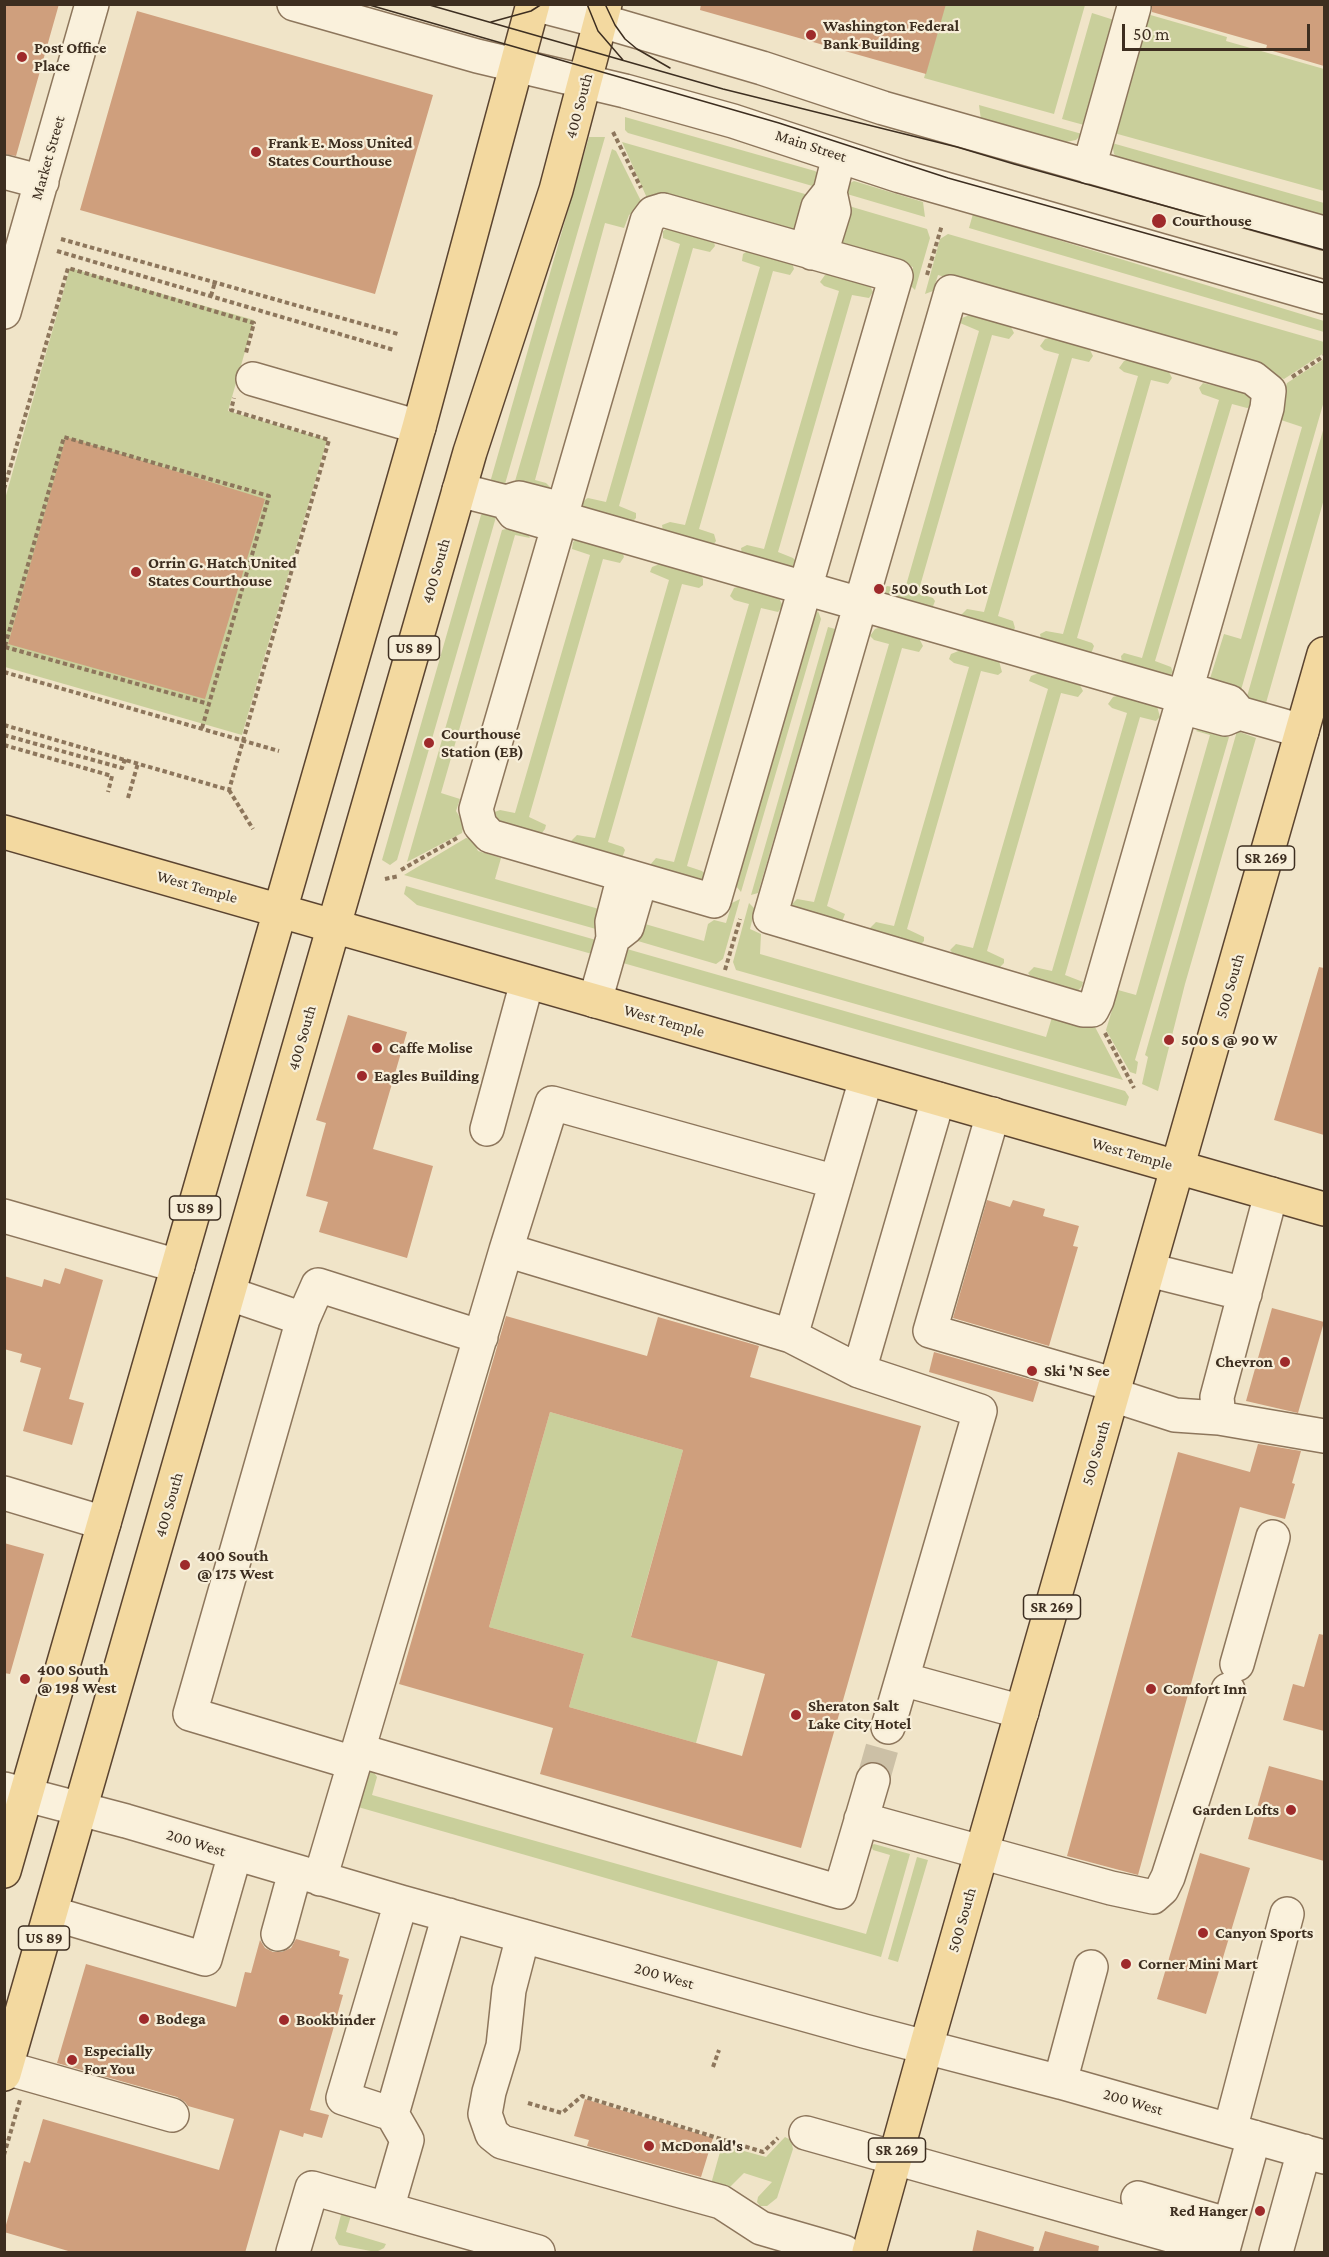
<!DOCTYPE html>
<html>
<head>
<meta charset="utf-8">
<style>
	body { margin:0 }
	#map { position:relative; width:1329px; height:2257px; overflow:hidden; background:#f0e4c8; font-family:"Crimson Pro",serif }
	canvas { display:block }
	.frame { position:absolute; inset:0; border:6px solid #3d2e20; pointer-events:none }
	.scale { position:absolute; left:1122px; top:24px; width:188px; height:27px; box-sizing:border-box; border:3px solid #3d2e20; border-top:0; padding-left:8px; font-size:18px; line-height:21px; white-space:nowrap; color:#3d2e20; -webkit-text-stroke:4px #f7eed8; paint-order:stroke }
</style>
</head>
<body>
<div id="map">
<canvas width="1329" height="2257"></canvas>
<div class="frame"></div>
<div class="scale">50 m</div>
</div>
<script>
const c = document.querySelector('canvas').getContext('2d');
c.lineJoin = 'round';
function paint(path, color) {
  c.fillStyle = color;
  c.fill(path, 'evenodd');
}
function toPath(rows) {
  const path = new Path2D();
  for (const r of rows) {
    path.moveTo(r[0], r[1]);
    for (let i = 2; i < r.length; i += 2) path.lineTo(r[i], r[i + 1]);
  }
  return path;
}
function strokePath(path, color, width, dash) {
  c.strokeStyle = color;
  c.lineWidth = width;
  c.lineCap = dash ? 'butt' : 'round';
  c.setLineDash(dash || []);
  c.stroke(path);
}
function drawText(font, color, halo, rows, align = 'center') {
  c.font = font + ' "Crimson Pro",serif';
  c.lineWidth = 4.5;
  c.setLineDash([]);
  c.textBaseline = 'middle';
  c.strokeStyle = halo;
  c.fillStyle = color;
  for (const [text, x, y, turn = 0] of rows) {
    c.save();
    c.translate(x, y);
    c.rotate((+turn || 0) * Math.PI / 180);
    c.textAlign = isNaN(turn) ? turn : align;
    if (halo) c.strokeText(text, 0, 0);
    c.fillText(text, 0, 0);
    c.restore();
  }
}
paint(toPath([
	[945,5,1085,5,1054,114,924,78],
	[1092,13,1114,20,1084,125,1062,119],
	[1147,14,1227,37,1226,41,1324,69,1324,191,1114,133],
	[979,105,1082,134,1076,140,1066,142,981,120],
	[625,117,815,171,819,174,816,187,628,133,625,130],
	[589,137,605,137,505,484,492,482,491,479],
	[622,142,812,196,801,234,647,198],
	[1112,143,1324,203,1324,219,1117,158,1114,154],
	[612,149,616,151,641,201,637,210,629,215,624,228,605,223,535,480,546,483,550,487,549,490,513,488],
	[854,181,923,202,925,217,847,194,850,183],
	[842,204,927,229,930,238,915,290,909,284,913,267,833,245],
	[973,214,1324,321,1324,332,969,228],
	[670,227,713,239,715,246,710,252,693,248,619,506,636,513,636,518,631,523,583,508,582,504,586,499,588,498,606,502,680,244,663,238,663,231],
	[948,234,1324,342,1324,353,1284,379,1275,376,1269,371,938,275,933,291,925,294,940,239],
	[749,250,792,263,794,269,790,275,773,271,699,529,714,534,716,541,713,545,663,531,662,525,670,522,685,525,760,267,742,261,743,254],
	[70,268,254,320,228,411,327,440,242,735,5,667,5,499],
	[832,273,869,284,873,292,869,298,852,295,778,552,793,558,795,560,792,568,742,555,741,548,747,545,764,549,839,291,824,286,820,282,825,275],
	[972,314,1010,325,1014,333,1009,339,992,335,918,593,933,598,935,601,932,609,882,595,881,592,887,586,905,589,979,331,960,323,962,318],
	[1052,337,1089,348,1093,356,1089,362,1072,358,998,616,1013,621,1015,628,1012,632,962,618,961,615,967,609,984,612,1059,354,1044,350,1040,346,1045,339],
	[1131,359,1168,370,1172,378,1168,384,1151,380,1077,638,1092,643,1094,646,1091,654,1041,640,1040,634,1046,631,1063,634,1138,376,1124,372,1119,368,1124,361],
	[1324,359,1324,401,1239,697,1207,688,1224,634,1241,639,1302,427,1281,420,1286,396,1283,392,1287,383],
	[1203,383,1247,393,1253,399,1251,407,1247,408,1232,404,1155,661,1171,667,1173,672,1169,677,1122,663,1121,656,1124,653,1142,658,1219,400,1202,394,1199,388],
	[1324,427,1324,499,1266,703,1263,705,1246,700],
	[484,513,496,517,397,860,390,865,382,860,481,515],
	[506,529,528,535,530,538,515,535,441,793,460,799,456,811,464,824,462,833,407,862,502,530],
	[579,538,622,551,624,557,620,563,603,559,529,817,546,825,545,829,541,834,497,823,492,813,500,810,515,813,590,555,572,549,573,542],
	[662,563,700,574,703,579,703,585,699,588,682,584,608,842,623,847,625,850,622,858,572,844,571,841,577,835,595,838,669,580,650,572,652,567],
	[741,586,779,598,783,606,778,612,761,608,687,866,702,871,704,873,702,881,651,868,650,865,656,858,674,862,749,604,734,600,730,596,734,588],
	[818,611,821,619,741,892,736,886,814,616],
	[828,627,835,629,758,893,751,895],
	[881,627,919,638,923,646,919,652,902,648,827,906,845,914,842,922,792,909,791,905,797,899,814,902,889,644,874,640,870,636,875,629],
	[961,650,999,661,1002,672,998,675,981,671,907,929,924,937,924,941,919,946,871,931,870,928,876,922,894,926,969,667,954,663,949,659,951,654],
	[1041,672,1079,683,1083,691,1078,697,1061,693,987,951,1004,959,1004,963,999,968,956,957,950,950,956,944,973,948,1048,689,1029,681,1031,676],
	[1119,695,1157,706,1160,717,1156,721,1140,717,1065,975,1083,982,1082,986,1077,992,1034,980,1028,973,1034,967,1052,971,1127,713,1112,708,1108,704,1113,697],
	[1199,728,1229,737,1135,1060,1138,1062,1136,1074,1130,1072,1106,1030,1118,990,1136,995,1210,735,1196,731],
	[1237,731,1256,738,1185,984,1158,1091,1142,1084,1148,1057,1145,1055],
	[466,838,472,839,478,851,501,858,495,879,599,909,603,931,404,875],
	[406,886,596,940,592,954,417,905,404,894],
	[740,899,723,959,716,964,631,939,645,924,704,941,708,924,714,920,726,923,732,903],
	[749,903,755,909,750,929,761,934,760,954,1046,1037,1053,1014,1095,1027,1123,1080,736,970,733,962],
	[627,949,1125,1091,1129,1097,1126,1106,623,963],
	[550,1412,683,1450,631,1636,718,1661,696,1743,569,1707,584,1654,489,1627],
	[373,1771,377,1777,372,1795,866,1934,890,1855,873,1850,871,1846,874,1844,910,1854,881,1957,358,1807,367,1772],
	[917,1857,928,1860,898,1962,888,1959],
	[785,2137,791,2140,793,2149,777,2198,767,2206,760,2206,757,2202,758,2197,772,2182,744,2173,728,2189,711,2184,722,2145,766,2157],
	[343,2207,353,2209,346,2232,386,2244,384,2248,376,2252,339,2245,335,2238]
]), '#c9cf9b');
paint(toPath([
	[4,4,59,4,16,156,4,154],
	[701,4,946,4,926,74,700,10],
	[1152,4,1324,4,1324,66,1266,49,1267,45,1152,12],
	[137,11,433,95,375,294,80,210],
	[66,437,265,499,205,699,8,644],
	[1319,967,1324,968,1324,1135,1274,1120],
	[348,1015,407,1032,373,1149,433,1166,407,1258,319,1232,328,1202,306,1196,326,1123,316,1120],
	[987,1200,1010,1207,1013,1200,1045,1209,1043,1216,1079,1226,1073,1246,1078,1247,1049,1346,953,1318],
	[65,1268,103,1280,69,1399,84,1403,72,1445,23,1431,41,1368,20,1362,22,1354,4,1349,4,1276,42,1287,44,1279,60,1284],
	[1272,1308,1324,1322,1298,1413,1246,1401],
	[506,1316,647,1356,658,1317,759,1346,750,1377,921,1426,801,1848,540,1774,553,1728,399,1684],
	[550,1412,683,1450,631,1637,765,1674,742,1756,569,1707,584,1654,489,1627],
	[934,1352,1039,1382,1033,1402,929,1372],
	[1258,1444,1301,1451,1292,1483,1295,1484,1285,1519,1240,1507,1138,1875,1067,1856,1178,1452,1250,1472],
	[4,1543,44,1554,10,1674,4,1673],
	[1319,1634,1324,1635,1324,1731,1283,1720,1293,1684,1304,1687],
	[1269,1766,1324,1781,1324,1861,1248,1839],
	[1200,1853,1250,1868,1206,2014,1157,1999],
	[296,1939,340,1951,339,1956,349,1959,339,1994,343,1995,310,2110,329,2115,322,2138,304,2133,303,2137,280,2130,245,2253,75,2253,4,2232,24,2161,30,2163,43,2119,219,2170,234,2119,188,2106,185,2102,177,2097,57,2063,86,1964,236,2007,245,1972,251,1973,260,1940,265,1948,273,1952,282,1952,291,1948],
	[585,2099,713,2138,701,2177,587,2146,589,2140,574,2136],
	[977,2230,1034,2247,1033,2253,972,2253],
	[1045,2231,1099,2246,1098,2253,1038,2253]
]), '#cf9f7d');
strokePath(toPath([
	[873,1780,888,1727]
]), '#ccc0a6', 33, [33, 16]);
const minor = toPath([
	[294,4,477,56,625,91,733,121,900,176,1324,297],
	[534,4,615,25,762,68,883,108,1324,233],
	[1089,167,1134,7],
	[4,172,42,182],
	[830,192,834,211,825,240,812,253,810,236,818,207,830,192,839,156],
	[663,210,896,276,714,901,490,836,480,825,476,809,647,221,653,213,663,210],
	[951,292,1253,378,1269,391,1267,408,1097,1000,1092,1010,1083,1010,770,917,951,292],
	[4,312,92,4],
	[253,379,419,427],
	[459,490,506,502,519,498,550,506,561,518,545,522,538,520,514,513,506,502],
	[561,518,1184,697],
	[1239,713,1225,719,1196,711,1184,697,1200,693,1230,702,1239,713,1302,731],
	[595,1001,613,938,612,922,620,891,633,878,636,896,627,927,613,938],
	[866,1079,791,1336,859,1371,938,1099],
	[993,1114,930,1331,1116,1385],
	[487,1129,527,982],
	[1271,1194,1217,1397,1219,1418,1324,1436],
	[4,1216,178,1266],
	[1149,1270,1245,1294],
	[230,1294,303,1319],
	[791,1336,506,1250,552,1103,836,1182],
	[859,1371,980,1411,902,1679,1022,1712],
	[1113,1395,1175,1415,1219,1418],
	[4,1493,104,1523],
	[1237,1664,1273,1537],
	[888,1727,902,1679],
	[358,1750,840,1892,873,1780],
	[354,1763,190,1714,303,1319,318,1285,481,1337],
	[4,1789,126,1821,401,1902,864,2031,1060,2082,1324,2157],
	[861,1819,1111,1888,1153,1897,1162,1889,1168,1877,1228,1690],
	[320,1879,506,1250],
	[401,1902,343,2098,392,2114,449,1915],
	[51,1913,205,1959,235,1854],
	[278,1934,295,1872],
	[523,1936,509,1990,503,2046,489,2092,485,2114,492,2134,502,2142,721,2202,761,2228,844,2252],
	[6,2068,172,2115],
	[1060,2082,1091,1967],
	[1230,2130,1287,1914],
	[806,2133,1223,2250,1254,2137],
	[1138,2198,1230,2225],
	[387,2209,407,2140,392,2114],
	[293,2252,312,2188,538,2252],
	[1276,2252,1304,2151]
]);
const major = toPath([
	[4,832,1324,1209],
	[4,1871,419,427,533,4],
	[4,2074,470,452,556,190,605,4],
	[869,2252,926,2047,1324,654]
]);
strokePath(minor, '#8d765c', 36);
strokePath(major, '#5b4430', 36);
strokePath(toPath([
	[613,132,641,188],
	[61,239,398,334],
	[57,251,394,350],
	[927,275,942,225],
	[211,296,215,282],
	[1292,377,1324,356],
	[4,489,68,268,254,323,246,353],
	[5,646,64,437,269,496,202,728],
	[5,647,209,704],
	[4,672,279,751],
	[4,725,229,790,329,440,231,410,234,398],
	[4,735,122,768,125,759],
	[4,745,112,776,108,792],
	[229,790,253,829],
	[128,798,138,763],
	[401,870,457,838],
	[385,879,399,876],
	[725,970,740,919],
	[1105,1033,1134,1088],
	[713,2067,719,2050],
	[528,2103,562,2113,582,2096,763,2152,778,2138],
	[4,2155,20,2100]
]), '#8d765c', 4, [4.5, 3]);
strokePath(minor, '#faf1dc', 33);
strokePath(major, '#f3d9a0', 33);
strokePath(toPath([
	[366,4,779,123,948,178,1324,283],
	[426,4,723,89,957,147,1014,164,1324,250],
	[460,4,493,4],
	[587,4,598,31,623,60],
	[605,4,615,25,625,39,637,49,670,68],
	[491,22,531,11,542,4]
]), '#3d2e20', 1.5);
for (const [x, y, r, color] of [
	[811,35,6,"#9e2a2b"],
	[22,57,6,"#9e2a2b"],
	[256,152,6,"#9e2a2b"],
	[1159,221,8,"#9e2a2b"],
	[136,572,6,"#9e2a2b"],
	[879,589,6,"#9e2a2b"],
	[429,743,6,"#9e2a2b"],
	[1169,1040,6,"#9e2a2b"],
	[377,1048,6,"#9e2a2b"],
	[362,1076,6,"#9e2a2b"],
	[1285,1362,6,"#9e2a2b"],
	[1032,1371,6,"#9e2a2b"],
	[185,1565,6,"#9e2a2b"],
	[25,1679,6,"#9e2a2b"],
	[1151,1689,6,"#9e2a2b"],
	[796,1715,6,"#9e2a2b"],
	[1291,1810,6,"#9e2a2b"],
	[1203,1933,6,"#9e2a2b"],
	[1126,1964,6,"#9e2a2b"],
	[144,2019,6,"#9e2a2b"],
	[284,2020,6,"#9e2a2b"],
	[72,2060,6,"#9e2a2b"],
	[649,2146,6,"#9e2a2b"],
	[1260,2211,6,"#9e2a2b"]
]) {
  const dot = new Path2D();
  dot.arc(x, y, r, 0, 2 * Math.PI);
  c.fillStyle = color;
  c.fill(dot);
  strokePath(dot, '#f7eed8', 2);
}
for (const [x, y, w] of [
	[414,648,51],
	[1266,858,57],
	[195,1208,51],
	[1052,1607,57],
	[44,1938,51],
	[897,2150,57]
]) {
  const box = new Path2D();
  box.roundRect(x - w / 2, y - 12, w, 24, 4.5);
  c.fillStyle = '#f7eed8';
  c.fill(box);
  strokePath(box, '#3d2e20', 1.5);
}
drawText('bold 15px', '#3d2e20', null, [
	["US 89",414,648],
	["SR 269",1266,858],
	["US 89",195,1208],
	["SR 269",1052,1607],
	["US 89",44,1938],
	["SR 269",897,2150]
]);
drawText('bold 16px', '#3d2e20', '#f7eed8', [
	["Washington Federal",823,26],
	["Bank Building",823,44],
	["Post Office",34,48],
	["Place",34,66],
	["Frank E. Moss United",268,143],
	["States Courthouse",268,161],
	["Courthouse",1172,221],
	["Orrin G. Hatch United",148,563],
	["States Courthouse",148,581],
	["500 South Lot",891,589],
	["Courthouse",441,734],
	["Station (EB)",441,752],
	["500 S @ 90 W",1181,1040],
	["Caffe Molise",389,1048],
	["Eagles Building",374,1076],
	["Chevron",1273,1362,"right"],
	["Ski 'N See",1044,1371],
	["400 South",197,1556],
	["@ 175 West",197,1574],
	["400 South",37,1670],
	["@ 198 West",37,1688],
	["Comfort Inn",1163,1689],
	["Sheraton Salt",808,1706],
	["Lake City Hotel",808,1724],
	["Garden Lofts",1279,1810,"right"],
	["Canyon Sports",1215,1933],
	["Corner Mini Mart",1138,1964],
	["Bodega",156,2019],
	["Bookbinder",296,2020],
	["Especially",84,2051],
	["For You",84,2069],
	["McDonald's",661,2146],
	["Red Hanger",1248,2211,"right"]
], 'left');
drawText('16px', '#3d2e20', '#f7eed8', [
	["400 South",579,106,-75],
	["Main Street",811,146,18],
	["Market Street",48,158,-74],
	["400 South",436,571,-74],
	["West Temple",197,887,16],
	["500 South",1230,986,-74],
	["West Temple",664,1021,16],
	["400 South",302,1038,-74],
	["West Temple",1132,1154,16],
	["500 South",1096,1453,-74],
	["400 South",169,1505,-74],
	["200 West",196,1843,17],
	["500 South",962,1920,-74],
	["200 West",664,1976,16],
	["200 West",1133,2102,16]
]);
</script>
</body>
</html>
